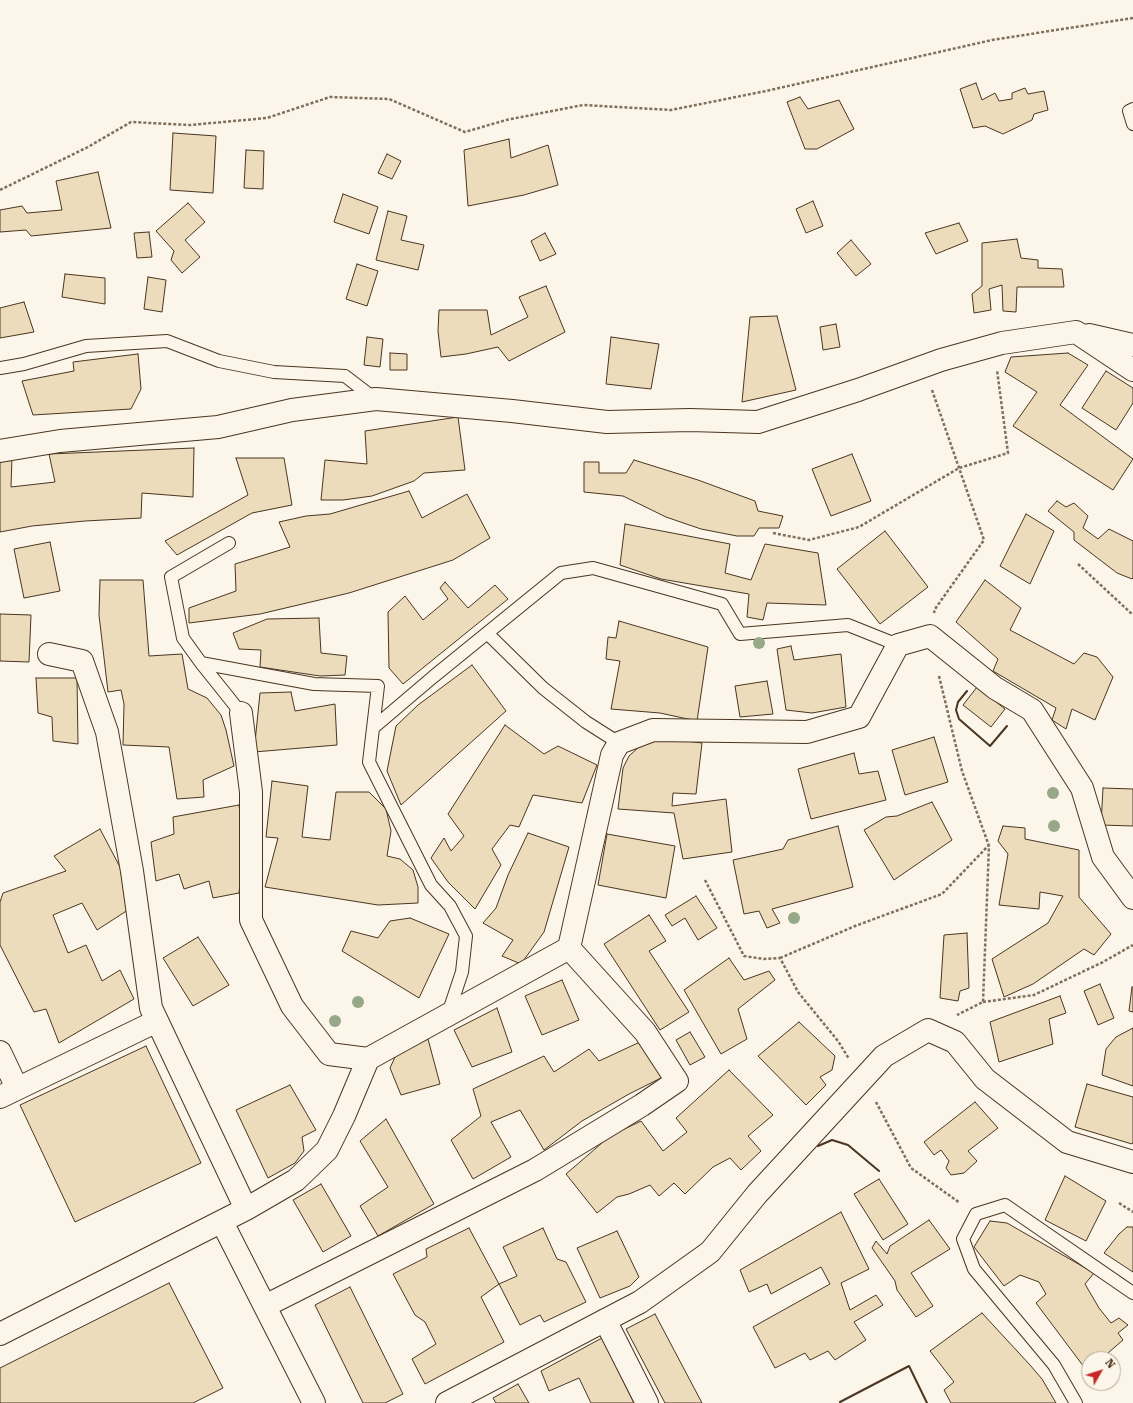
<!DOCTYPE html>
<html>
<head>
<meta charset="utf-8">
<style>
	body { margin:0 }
	#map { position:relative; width:1133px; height:1403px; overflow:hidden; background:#fbf6e9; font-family:"Roboto Serif",serif }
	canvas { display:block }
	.north { position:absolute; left:1081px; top:1351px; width:40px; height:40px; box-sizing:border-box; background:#fbf6e9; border:1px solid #b4a999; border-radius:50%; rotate:51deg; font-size:11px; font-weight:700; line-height:16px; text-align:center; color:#4a3520 }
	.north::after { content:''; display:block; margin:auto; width:14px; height:18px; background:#c62828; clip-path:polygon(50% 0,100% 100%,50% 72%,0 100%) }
</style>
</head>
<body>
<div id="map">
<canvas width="1133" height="1403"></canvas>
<div class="north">N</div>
</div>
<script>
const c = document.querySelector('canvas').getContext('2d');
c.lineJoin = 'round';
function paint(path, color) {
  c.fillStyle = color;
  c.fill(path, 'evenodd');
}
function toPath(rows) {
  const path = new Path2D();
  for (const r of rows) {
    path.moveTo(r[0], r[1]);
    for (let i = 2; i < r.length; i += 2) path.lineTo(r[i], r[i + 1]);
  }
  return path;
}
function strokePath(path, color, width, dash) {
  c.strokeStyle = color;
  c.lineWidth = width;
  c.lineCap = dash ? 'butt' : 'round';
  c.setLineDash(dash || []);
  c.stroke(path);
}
const building = toPath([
	[976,83,982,100,995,93,999,101,1012,99,1012,93,1025,88,1028,94,1044,91,1048,110,1034,114,1032,120,1003,134,985,126,973,128,960,89,976,83],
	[800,97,808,109,839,100,854,129,817,149,805,149,787,102,800,97],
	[173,133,216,136,213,193,170,190,173,133],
	[509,139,511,158,548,145,558,185,524,195,468,206,464,150,509,139],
	[246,150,264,151,263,189,244,188,246,150],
	[387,154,401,161,392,179,378,173,387,154],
	[98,172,111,228,31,236,26,230,0,232,0,210,22,206,27,213,62,210,56,181,98,172],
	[343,194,378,207,369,234,334,222,343,194],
	[813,201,823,226,806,233,796,209,813,201],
	[188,203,205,222,185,240,200,257,182,273,171,260,174,251,156,231,188,203],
	[388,211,407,216,401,240,424,245,418,270,376,260,388,211],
	[959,223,968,241,936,254,925,233,959,223],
	[149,232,152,257,137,258,134,233,149,232],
	[545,233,556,254,540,261,531,241,545,233],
	[1017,239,1021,258,1038,260,1038,268,1062,269,1064,287,1017,287,1016,312,1003,311,1002,285,989,289,991,310,974,313,972,294,982,286,982,243,1017,239],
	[851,240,871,264,856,276,837,253,851,240],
	[357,264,378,271,367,306,346,299,357,264],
	[65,274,105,278,105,304,62,297,65,274],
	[148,277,166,280,162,312,144,309,148,277],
	[546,286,565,332,509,361,498,347,466,354,441,357,438,331,439,310,487,310,491,335,528,317,519,297,546,286],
	[24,302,34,332,0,338,0,308,24,302],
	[777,316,796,390,742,402,750,317,777,316],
	[836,324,840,347,823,350,820,327,836,324],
	[367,337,383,339,380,367,364,365,367,337],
	[611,337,659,344,651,389,606,384,611,337],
	[390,353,407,354,407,370,390,370,390,353],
	[1068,353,1088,365,1060,405,1133,459,1113,490,1013,426,1037,392,1005,372,1011,357,1068,353],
	[138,354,141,389,131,409,33,415,22,381,74,371,73,362,138,354],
	[1106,371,1133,388,1133,403,1116,430,1082,408,1106,371],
	[458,417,465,470,424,473,414,481,372,496,343,500,321,500,325,460,367,464,365,431,458,417],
	[194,448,193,497,142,493,141,518,85,521,32,526,0,532,0,458,12,457,11,487,55,482,49,454,194,448],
	[852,454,871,501,831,516,812,469,852,454],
	[236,458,284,458,292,505,252,513,177,555,165,541,248,495,236,458],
	[634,460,698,480,755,501,758,511,783,516,779,528,759,528,754,536,737,536,701,529,666,517,623,496,584,492,584,462,599,462,599,473,626,473,634,460],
	[409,491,422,518,467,494,490,538,453,560,349,593,260,614,189,623,189,608,236,591,235,564,290,547,279,522,306,516,330,514,409,491],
	[1057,501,1066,507,1074,503,1088,516,1083,528,1098,539,1109,529,1133,541,1133,578,1132,579,1117,573,1074,540,1074,532,1048,511,1057,501],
	[1026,514,1054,531,1030,584,1000,566,1026,514],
	[625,524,730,544,725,573,751,580,765,544,818,553,826,605,767,603,763,620,747,617,749,594,661,579,620,565,625,524],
	[885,531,928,587,880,624,837,569,885,531],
	[50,542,60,591,24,598,14,549,50,542],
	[100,580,143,580,149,656,182,654,188,689,207,698,221,715,226,730,234,766,203,780,204,797,177,799,169,747,123,745,124,704,121,690,108,692,99,615,100,580],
	[985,580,1021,608,1010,630,1074,664,1084,653,1097,657,1113,677,1095,720,1072,709,1066,729,1052,720,1056,708,993,671,998,659,956,622,985,580],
	[445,582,468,608,495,585,508,599,403,684,389,668,388,612,405,596,423,620,448,599,440,588,445,582],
	[0,614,31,615,29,662,0,661,0,614],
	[319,618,321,653,347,656,345,675,320,676,260,667,261,650,239,649,233,633,267,619,319,618],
	[619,621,708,647,697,721,660,713,611,709,620,661,606,659,608,637,616,638,619,621],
	[791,646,794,660,841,654,846,707,812,713,786,710,777,649,791,646],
	[472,665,506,711,401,805,387,771,396,726,418,705,472,665],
	[36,678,77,678,78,744,53,741,52,717,38,713,36,678],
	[767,681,773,714,740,717,735,686,767,681],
	[977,687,1005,709,991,727,963,705,977,687],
	[291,692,295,711,335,704,337,745,254,752,260,693,291,692],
	[505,725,544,754,558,746,597,765,582,803,533,795,519,827,510,825,492,849,501,865,475,909,448,882,431,858,444,838,451,851,464,836,448,814,505,725],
	[934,737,948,782,905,795,892,750,934,737],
	[671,739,702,743,696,794,673,793,672,806,726,799,732,852,683,859,674,813,618,809,623,768,629,756,639,747,655,741,671,739],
	[854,753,859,774,878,771,886,800,811,819,798,769,854,753],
	[272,781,308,786,302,837,330,840,336,792,369,792,386,809,391,831,387,856,400,859,413,870,418,887,418,903,378,905,265,887,278,838,266,837,272,781],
	[1103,788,1133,789,1133,826,1101,825,1103,788],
	[932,802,952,840,894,880,864,830,886,817,897,816,932,802],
	[239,805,244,841,239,893,213,898,209,881,184,889,179,874,156,881,151,842,174,834,173,817,239,805],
	[838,826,853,887,772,909,780,923,767,928,759,911,744,914,733,860,783,849,788,840,838,826],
	[1003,826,1025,828,1025,839,1079,850,1079,897,1111,934,1094,955,1084,949,1033,984,1004,997,992,959,1048,923,1063,896,1040,892,1039,909,999,905,1008,854,998,841,1003,826],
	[100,829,120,867,128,910,97,930,82,903,53,915,68,953,86,945,102,981,120,970,134,999,59,1043,46,1009,34,1012,0,945,0,902,3,893,66,871,54,856,100,829],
	[528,833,569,847,544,932,521,964,502,956,513,940,483,923,496,908,508,875,528,833],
	[607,834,675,846,666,898,598,885,607,834],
	[696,896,717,928,698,940,685,918,672,926,665,915,696,896],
	[649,915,666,941,649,951,689,1012,660,1030,604,944,649,915],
	[410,918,449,934,419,998,342,951,351,931,378,938,390,921,410,918],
	[967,933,969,988,960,991,958,1001,940,998,944,935,967,933],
	[198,937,229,985,193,1006,163,958,198,937],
	[729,958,744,980,769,971,775,980,738,1009,747,1039,721,1054,684,990,729,958],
	[562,980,579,1020,542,1035,525,996,562,980],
	[1100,984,1114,1018,1098,1025,1084,991,1100,984],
	[1132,987,1133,987,1133,1012,1129,1011,1132,987],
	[1060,996,1066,1013,1049,1019,1053,1044,999,1062,990,1022,1060,996],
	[497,1008,512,1052,472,1067,454,1030,497,1008],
	[799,1022,835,1056,832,1070,820,1077,826,1085,806,1105,758,1056,799,1022],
	[1133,1028,1133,1086,1102,1075,1106,1049,1116,1037,1133,1028],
	[690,1032,705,1057,690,1065,676,1040,690,1032],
	[428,1039,440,1084,401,1095,390,1068,396,1055,428,1039],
	[640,1042,663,1077,629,1094,582,1121,544,1150,520,1110,491,1122,511,1157,473,1179,451,1140,481,1116,473,1089,544,1056,554,1072,589,1049,599,1061,640,1042],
	[146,1046,201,1163,75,1222,20,1105,146,1046],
	[729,1070,773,1115,748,1136,761,1151,741,1170,730,1158,713,1167,685,1194,674,1183,659,1196,650,1185,629,1194,617,1197,597,1213,566,1174,610,1136,641,1121,663,1151,687,1132,676,1118,729,1070],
	[1087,1084,1133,1097,1133,1142,1132,1144,1075,1127,1087,1084],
	[290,1085,316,1130,302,1137,304,1151,295,1163,268,1178,236,1110,290,1085],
	[975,1102,998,1128,968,1151,977,1161,964,1173,951,1175,946,1168,949,1161,941,1150,934,1155,924,1142,975,1102],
	[386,1119,434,1204,378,1236,360,1206,388,1187,360,1141,386,1119],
	[1065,1176,1106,1201,1086,1241,1045,1220,1065,1176],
	[879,1179,908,1224,883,1240,854,1194,879,1179],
	[321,1184,351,1236,323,1252,293,1200,321,1184],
	[841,1212,869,1269,841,1283,850,1310,876,1295,883,1305,854,1322,866,1340,835,1360,828,1351,810,1360,805,1353,775,1368,753,1327,830,1284,821,1267,771,1294,767,1284,749,1292,740,1270,841,1212],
	[929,1220,950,1249,911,1273,933,1306,916,1317,897,1290,895,1281,872,1248,876,1241,887,1254,890,1246,929,1220],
	[990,1221,1007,1223,1094,1273,1085,1284,1099,1308,1111,1323,1119,1318,1128,1325,1118,1333,1123,1340,1101,1359,1089,1359,1089,1369,1087,1371,1036,1303,1046,1294,1039,1282,1020,1275,1004,1286,974,1247,990,1221],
	[1127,1227,1133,1227,1133,1272,1104,1253,1119,1234,1127,1227],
	[469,1228,499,1284,481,1297,504,1342,425,1384,412,1359,436,1344,425,1322,415,1315,393,1274,427,1257,426,1249,469,1228],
	[543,1228,557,1259,566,1262,586,1302,544,1322,540,1315,520,1325,499,1284,517,1276,503,1247,543,1228],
	[617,1231,639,1277,630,1286,600,1298,577,1248,617,1231],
	[169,1283,223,1388,193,1403,0,1403,0,1368,169,1283],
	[350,1287,403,1394,385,1403,363,1403,315,1305,350,1287],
	[982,1313,1030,1365,1042,1379,1056,1403,951,1403,944,1390,954,1382,930,1351,982,1313],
	[655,1314,702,1403,665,1403,626,1329,655,1314],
	[602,1338,634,1403,591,1403,579,1378,549,1391,541,1371,602,1338],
	[518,1384,529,1403,496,1403,493,1398,518,1384]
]);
paint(building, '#ecdcbc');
strokePath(building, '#4a3520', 1);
const service = toPath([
	[1133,109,1129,111,1133,124],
	[0,368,24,364,86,346,167,341,219,361,274,372,345,376,375,399],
	[487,633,543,688,586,722,619,743],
	[201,663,183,638,171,577,229,543],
	[241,713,201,663,314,684,378,686,369,762,431,885,450,906,466,936,462,972,448,1014],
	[373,728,433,677,561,573,593,568,722,604,740,634,848,625,898,645],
	[1076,1403,1054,1365,974,1269,963,1239,976,1214,1005,1205,1133,1293]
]);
const minor = toPath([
	[1089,335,1133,345],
	[0,451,60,441,218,427,292,410,376,399,512,411,607,422,690,420,758,422,858,390,941,360,1002,343,1076,332,1133,370],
	[241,713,251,792,251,920,292,1006,329,1054,368,1059],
	[0,1052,17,1088],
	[0,1097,157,1021],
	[246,1209,296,1180,327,1150,344,1116,368,1059,569,948,612,755,619,743,653,730,807,732,859,717,898,645,930,636,995,688,1032,710,1082,788,1103,857,1133,898],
	[222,1222,314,1403],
	[265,1306,535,1170,642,1105,677,1081,645,1032,569,948],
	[605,1320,647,1403],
	[0,1334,246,1209,151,1008,132,871,107,732,82,661,49,654],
	[447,1403,640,1302,710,1252,757,1194,884,1056,928,1030,955,1042,985,1079,1067,1142,1133,1162]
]);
strokePath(service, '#4a3520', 14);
strokePath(minor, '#4a3520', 24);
strokePath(toPath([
	[0,190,88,147,131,122,190,125,267,118,330,97,389,99,465,132,506,120,583,105,671,110,766,91,992,40,1133,18],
	[932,390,984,540,935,609,934,613],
	[773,533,809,540,859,527,959,468,1008,453,997,370],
	[1078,564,1133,615],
	[939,676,962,771,989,846,983,1002,957,1015],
	[705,880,744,956,764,959,780,958,798,992,838,1041,849,1059],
	[780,958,855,926,942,894,988,846],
	[983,1002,1034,995,1103,962,1133,945],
	[876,1102,911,1168,960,1203],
	[1119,1203,1133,1212]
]), '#7f6f5c', 2.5, [3, 2]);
strokePath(service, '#fbf6e9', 12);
strokePath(minor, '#fbf6e9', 22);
strokePath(toPath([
	[967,691,958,702,956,710,959,719,990,746,1007,726],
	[818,1146,832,1140,848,1145,879,1171],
	[840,1402,909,1366,927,1403]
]), '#4a3520', 2);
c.fillStyle = '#96a887';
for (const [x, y] of [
	[759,643],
	[1053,793],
	[1054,826],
	[794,918],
	[358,1002],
	[335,1021]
]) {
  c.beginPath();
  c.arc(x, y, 6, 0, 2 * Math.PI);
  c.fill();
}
</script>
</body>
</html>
